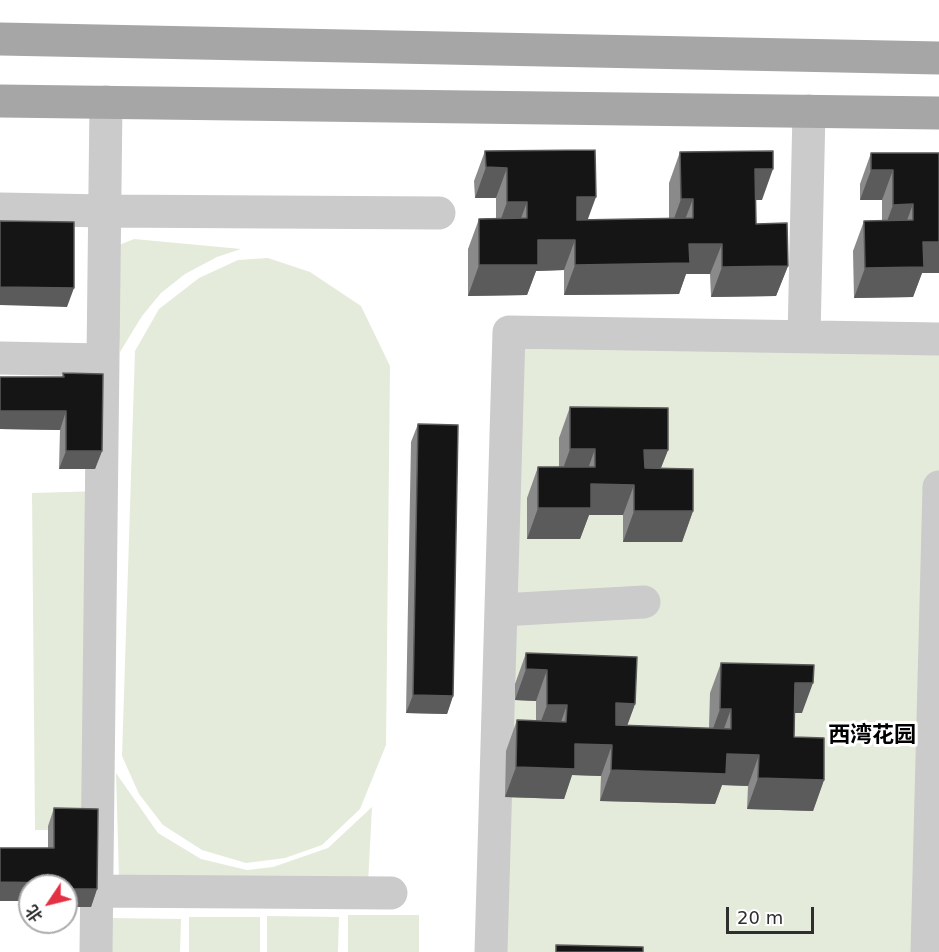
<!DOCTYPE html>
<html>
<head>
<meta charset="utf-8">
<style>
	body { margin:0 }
	#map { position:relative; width:939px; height:952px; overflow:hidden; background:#fff; font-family:"DejaVu Sans","Noto Sans SC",sans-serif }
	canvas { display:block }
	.north { position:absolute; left:18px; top:874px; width:60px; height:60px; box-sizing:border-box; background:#fff; border:2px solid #ababab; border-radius:50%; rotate:235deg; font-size:16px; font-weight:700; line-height:24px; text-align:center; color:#2e2e2e }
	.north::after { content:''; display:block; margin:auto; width:21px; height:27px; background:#e43042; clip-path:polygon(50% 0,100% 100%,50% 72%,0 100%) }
	.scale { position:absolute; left:726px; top:907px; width:88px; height:27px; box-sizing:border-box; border:3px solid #2e2e2e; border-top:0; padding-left:8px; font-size:18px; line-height:21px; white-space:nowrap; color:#2e2e2e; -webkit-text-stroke:4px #fff; paint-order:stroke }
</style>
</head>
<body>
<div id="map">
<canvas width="939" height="952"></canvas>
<div class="north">北</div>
<div class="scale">20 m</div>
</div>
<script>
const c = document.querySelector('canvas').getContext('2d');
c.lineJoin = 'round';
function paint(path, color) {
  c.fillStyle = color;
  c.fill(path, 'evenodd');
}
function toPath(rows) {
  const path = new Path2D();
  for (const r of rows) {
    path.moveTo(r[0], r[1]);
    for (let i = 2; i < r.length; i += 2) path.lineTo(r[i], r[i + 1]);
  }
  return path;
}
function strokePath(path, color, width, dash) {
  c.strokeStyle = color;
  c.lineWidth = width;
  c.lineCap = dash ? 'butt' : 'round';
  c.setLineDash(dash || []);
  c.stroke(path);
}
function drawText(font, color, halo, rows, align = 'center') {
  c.font = font + ' "DejaVu Sans","Noto Sans SC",sans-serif';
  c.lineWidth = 6;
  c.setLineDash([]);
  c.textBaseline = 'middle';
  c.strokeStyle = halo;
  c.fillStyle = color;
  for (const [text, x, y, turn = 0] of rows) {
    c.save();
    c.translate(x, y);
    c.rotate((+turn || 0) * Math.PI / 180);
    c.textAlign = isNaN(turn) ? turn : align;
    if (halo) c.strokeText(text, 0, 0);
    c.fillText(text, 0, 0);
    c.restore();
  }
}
paint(toPath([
	[134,239,241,249,217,257,185,274,161,293,142,316,120,352,114,256,119,245],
	[268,258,310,272,361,306,390,366,386,745,360,809,322,845,285,858,246,863,202,850,163,825,139,794,122,756,135,351,159,309,199,278,238,260],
	[509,332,939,339,939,487,927,952,491,952],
	[102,491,98,830,35,830,32,493],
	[116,773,158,833,201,859,247,870,273,867,328,848,372,807,368,884,119,878],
	[348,915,419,915,419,952,348,952],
	[267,916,339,917,338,952,267,952],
	[189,917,260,917,260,952,189,952],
	[110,918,181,919,180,952,109,952]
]), '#e4ebdb');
strokePath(toPath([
	[0,209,105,211,439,213],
	[804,337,809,111],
	[0,358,103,360],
	[501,610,644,602],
	[97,891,391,893],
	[96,952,106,102],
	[491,952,509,332,939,339],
	[927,952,939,487]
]), '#cbcbcb', 33);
strokePath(toPath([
	[0,39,939,58],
	[0,101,939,113]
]), '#a6a6a6', 33);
paint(toPath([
	[485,151,588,220,669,219,669,183,680,152,762,200,755,200,756,224,788,266,776,296,711,297,710,274,686,274,679,294,564,295,564,270,536,271,527,295,468,296,468,249,479,219,496,218,496,198,475,198,474,181],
	[871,153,939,153,922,273,913,297,854,298,853,251,864,221,882,221,882,200,860,200,860,184],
	[63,373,102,451,95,469,59,469,60,430,0,429,0,377,62,377],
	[570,407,668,450,661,468,693,511,682,542,623,542,623,515,589,515,580,539,527,539,527,498,538,467,559,467,559,438],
	[418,424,453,696,447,714,406,713,411,442],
	[526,653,635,704,627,726,709,728,710,693,721,663,802,713,795,713,794,737,824,780,813,811,747,809,748,786,722,785,715,804,600,801,601,776,572,775,564,799,505,797,506,751,517,720,536,721,536,701,515,700,515,684],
	[54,808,97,889,91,907,66,886,30,886,30,901,0,901,48,848,48,826]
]), '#8a8a8a');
paint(toPath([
	[486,167,507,168,496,198,475,198],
	[755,169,773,169,762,200,744,200],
	[871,170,893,170,882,200,860,200],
	[577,197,596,197,585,227,566,228],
	[681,199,693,199,681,230,670,230],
	[507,202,527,202,516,232,496,233],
	[913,204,902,234,882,235,893,205],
	[538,240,575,240,564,270,536,271,527,295,468,296,479,265],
	[923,242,939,242,939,273,922,273,913,297,854,298,865,268],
	[689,244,722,244,710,274,686,274,679,294,564,295,575,265],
	[788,266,776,296,711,297,722,267],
	[0,287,74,288,67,307,0,305],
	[0,411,66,411,60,430,0,429],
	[570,449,595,449,584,480,559,480],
	[644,450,668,450,656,480,633,481],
	[66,451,102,451,95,469,59,469],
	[591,484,634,485,623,515,589,515,580,539,527,539,538,508],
	[634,511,693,511,682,542,623,542],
	[526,669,547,670,536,701,515,700],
	[795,683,813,683,802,713,784,713],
	[413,695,453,696,447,714,406,713],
	[616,703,635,704,624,734,605,734],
	[547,705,567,705,556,736,536,735],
	[720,709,731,709,720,740,709,740],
	[575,744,612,745,601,776,572,775,564,799,505,797,516,767],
	[727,754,759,755,748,786,722,785,715,804,600,801,611,770],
	[758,778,824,780,813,811,747,809],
	[0,882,52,883,51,886,30,886,30,901,0,901],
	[66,889,97,889,91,907,66,907]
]), '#5b5b5b');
const building = toPath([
	[595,150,596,197,577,197,577,220,693,218,693,199,681,199,680,152,773,151,773,169,755,169,756,224,787,223,788,266,722,267,722,244,689,244,690,263,575,265,575,240,538,240,538,265,479,265,479,219,527,218,527,202,507,202,507,168,486,167,485,151,595,150],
	[871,153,939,153,939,242,923,242,924,267,865,268,864,221,913,220,913,204,893,205,893,170,871,170,871,153],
	[0,221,74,222,74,288,0,287,0,221],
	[63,373,103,374,102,451,66,451,66,411,0,411,0,377,64,377,63,373],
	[570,407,668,408,668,450,644,450,645,468,693,469,693,511,634,511,634,485,591,484,591,508,538,508,538,467,595,467,595,449,570,449,570,407],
	[418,424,458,425,453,696,413,695,418,424],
	[526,653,637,657,635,704,616,703,616,725,731,729,731,709,720,709,721,663,814,665,813,683,795,683,794,737,824,738,824,780,758,778,759,755,727,754,726,774,611,770,612,745,575,744,575,769,516,767,517,720,566,722,567,705,547,705,547,670,526,669,526,653],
	[54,808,98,809,97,889,66,889,66,886,52,886,52,883,0,882,0,848,54,848,54,808],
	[556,945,643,947,643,952,556,952,556,945]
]);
paint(building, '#151515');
strokePath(building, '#5b5b5b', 1.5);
drawText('bold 22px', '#000', '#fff', [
	["西湾花园",872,736]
]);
</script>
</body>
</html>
